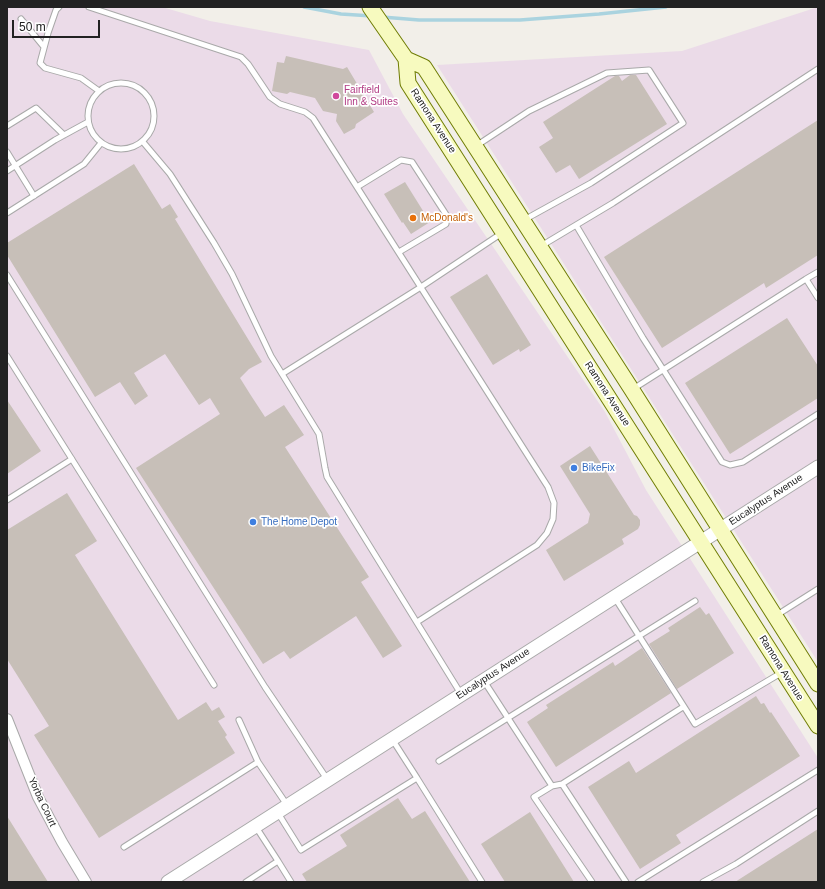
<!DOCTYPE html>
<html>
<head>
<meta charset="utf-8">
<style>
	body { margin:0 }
	#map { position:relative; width:825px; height:889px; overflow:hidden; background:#f2efe9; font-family:Arial,sans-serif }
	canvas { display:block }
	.frame { position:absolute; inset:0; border:8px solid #222; pointer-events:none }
	.scale { position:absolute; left:12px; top:20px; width:88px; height:18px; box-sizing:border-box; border:2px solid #222; border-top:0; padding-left:5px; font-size:12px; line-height:14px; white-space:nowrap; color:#222; -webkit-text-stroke:3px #fff; paint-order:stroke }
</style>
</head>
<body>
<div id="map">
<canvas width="825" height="889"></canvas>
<div class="frame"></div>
<div class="scale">50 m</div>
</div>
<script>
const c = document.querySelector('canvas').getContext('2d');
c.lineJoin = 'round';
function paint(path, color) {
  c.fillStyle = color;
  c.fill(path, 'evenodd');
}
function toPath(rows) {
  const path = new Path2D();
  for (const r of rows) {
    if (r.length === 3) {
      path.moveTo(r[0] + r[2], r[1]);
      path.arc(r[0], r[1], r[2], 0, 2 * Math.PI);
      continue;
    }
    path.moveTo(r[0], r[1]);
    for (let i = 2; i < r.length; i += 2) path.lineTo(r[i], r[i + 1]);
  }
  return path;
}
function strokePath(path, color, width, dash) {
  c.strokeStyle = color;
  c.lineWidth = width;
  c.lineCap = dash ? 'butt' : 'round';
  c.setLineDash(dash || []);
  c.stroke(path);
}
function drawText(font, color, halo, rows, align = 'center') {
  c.font = font + ' Arial,sans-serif';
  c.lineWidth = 3.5;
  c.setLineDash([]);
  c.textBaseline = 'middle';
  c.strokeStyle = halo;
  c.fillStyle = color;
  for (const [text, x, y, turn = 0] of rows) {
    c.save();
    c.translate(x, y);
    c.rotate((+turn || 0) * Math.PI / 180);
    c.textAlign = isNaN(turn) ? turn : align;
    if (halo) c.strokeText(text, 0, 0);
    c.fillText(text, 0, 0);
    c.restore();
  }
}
paint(toPath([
	[7,7,162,7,210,21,369,50,403,114,605,412,646,490,818,758,818,882,7,882],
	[818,7,818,662,437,65,682,51]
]), '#ebdbe8');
strokePath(toPath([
	[304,7,341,14,372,16],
	[382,17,419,20,520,20,599,14,666,7]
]), '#aad3df', 3.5);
paint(toPath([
	[286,56,343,69,347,67,374,112,356,124,355,128,344,134,336,121,337,114,323,111,315,98,290,92,287,94,272,91,277,62,284,63],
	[630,75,636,75,667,124,579,179,570,165,556,173,539,147,553,138,543,122,615,76,619,76,622,81],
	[818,120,818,255,766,288,764,283,662,348,604,257],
	[134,164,162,209,170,204,178,217,175,219,262,362,249,369,240,378,250,394,265,417,284,405,304,435,285,447,369,577,361,582,402,646,383,658,356,616,290,659,284,651,263,664,136,468,220,414,210,398,199,405,165,354,134,373,148,396,135,405,120,382,95,397,7,255,7,243],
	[405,182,430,222,411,234,403,222,402,223,384,194],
	[487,274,531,345,520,352,519,349,493,365,450,297],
	[787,318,818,366,818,398,730,454,685,383],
	[7,400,41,451,7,474],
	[590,446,634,515,637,516,640,520,640,525,638,529,622,539,624,544,564,581,546,550,588,523,590,514,560,466],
	[67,493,97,541,75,555,178,720,206,702,212,711,219,707,225,717,218,721,227,735,225,737,235,753,99,838,34,735,49,726,7,659,7,530],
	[700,607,706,615,709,613,734,653,677,689,649,644,670,631,668,628],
	[642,648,671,693,556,767,527,722,548,708,546,705,613,662,615,666],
	[756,696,761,704,764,703,770,713,771,712,800,756,676,835,681,843,640,869,588,787,629,761,636,773],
	[398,798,412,819,425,811,470,882,307,882,302,874,347,846,340,835],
	[530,812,574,882,505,882,481,844],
	[7,816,48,882,7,882],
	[818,829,818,882,735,882]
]), '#c7bfb8');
const service = toPath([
	[59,7,56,10,48,33,40,63,45,68,81,78,99,91],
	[89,7,241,57,248,64,270,97,280,104,305,112,313,118,548,487,554,503,553,519,547,533,537,545,417,622],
	[21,19,44,47],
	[121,116,33],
	[7,126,36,108,64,135],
	[143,142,170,174,214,243,232,274,271,356,319,434,325,468,327,477,461,694],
	[476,146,529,111,607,73,649,70,683,123,591,183,524,220],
	[7,152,34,196],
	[7,171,55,140,88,122],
	[357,187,401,160,412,162,447,216,446,224,399,252],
	[7,213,84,164,101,143],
	[576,225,643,338,722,462,730,465,743,462,818,414],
	[541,246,613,203,818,69],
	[7,275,265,687,327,779],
	[806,279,818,272],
	[7,356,214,685],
	[282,374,421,287,502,233],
	[633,389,806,279,818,298],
	[7,500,72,459],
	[615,598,695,724,781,673],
	[777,615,818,589],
	[484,681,552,786,562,784,626,882],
	[239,720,258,762,287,805],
	[439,761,695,601],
	[417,778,482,882],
	[562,784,683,707],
	[552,786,534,797,592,882],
	[278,813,301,850,417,778,392,739],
	[124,847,258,762],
	[278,861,291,882],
	[246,882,278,861,256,827],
	[638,882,818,770],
	[703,882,736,864,818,811]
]);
const minor = toPath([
	[7,719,38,797,62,842,86,882]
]);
const tertiary = toPath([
	[168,882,818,467]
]);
const secondary = toPath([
	[370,7,406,59,408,83,818,726],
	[406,59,424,67,632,390,818,684]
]);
strokePath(service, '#a9a9a9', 7);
strokePath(minor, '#a9a9a9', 12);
strokePath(tertiary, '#a9a9a9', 15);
strokePath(secondary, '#707d05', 17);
strokePath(service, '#fff', 5);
strokePath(minor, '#fff', 10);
strokePath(tertiary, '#fff', 13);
strokePath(secondary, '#f7fabf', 15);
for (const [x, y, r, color] of [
	[336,96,4,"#d1479c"],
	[413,218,4,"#e8710a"],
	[574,468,4,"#3f7fe0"],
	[253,522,4,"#3f7fe0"]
]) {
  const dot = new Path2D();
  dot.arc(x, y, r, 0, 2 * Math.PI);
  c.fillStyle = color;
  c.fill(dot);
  strokePath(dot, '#fff', 1.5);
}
drawText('10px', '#b23c85', '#fff', [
	["Fairfield",344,90],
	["Inn & Suites",344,102]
], 'left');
drawText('10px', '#222', '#fff', [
	["Ramona Avenue",433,121,57],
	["Ramona Avenue",607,394,57],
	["Eucalyptus Avenue",766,500,-33],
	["Ramona Avenue",781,668,58],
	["Eucalyptus Avenue",493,674,-33],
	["Yorba Court",42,802,65]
]);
drawText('10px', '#c56008', '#fff', [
	["McDonald's",421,218]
], 'left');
drawText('10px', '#366cbe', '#fff', [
	["BikeFix",582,468],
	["The Home Depot",261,522]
], 'left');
</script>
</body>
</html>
